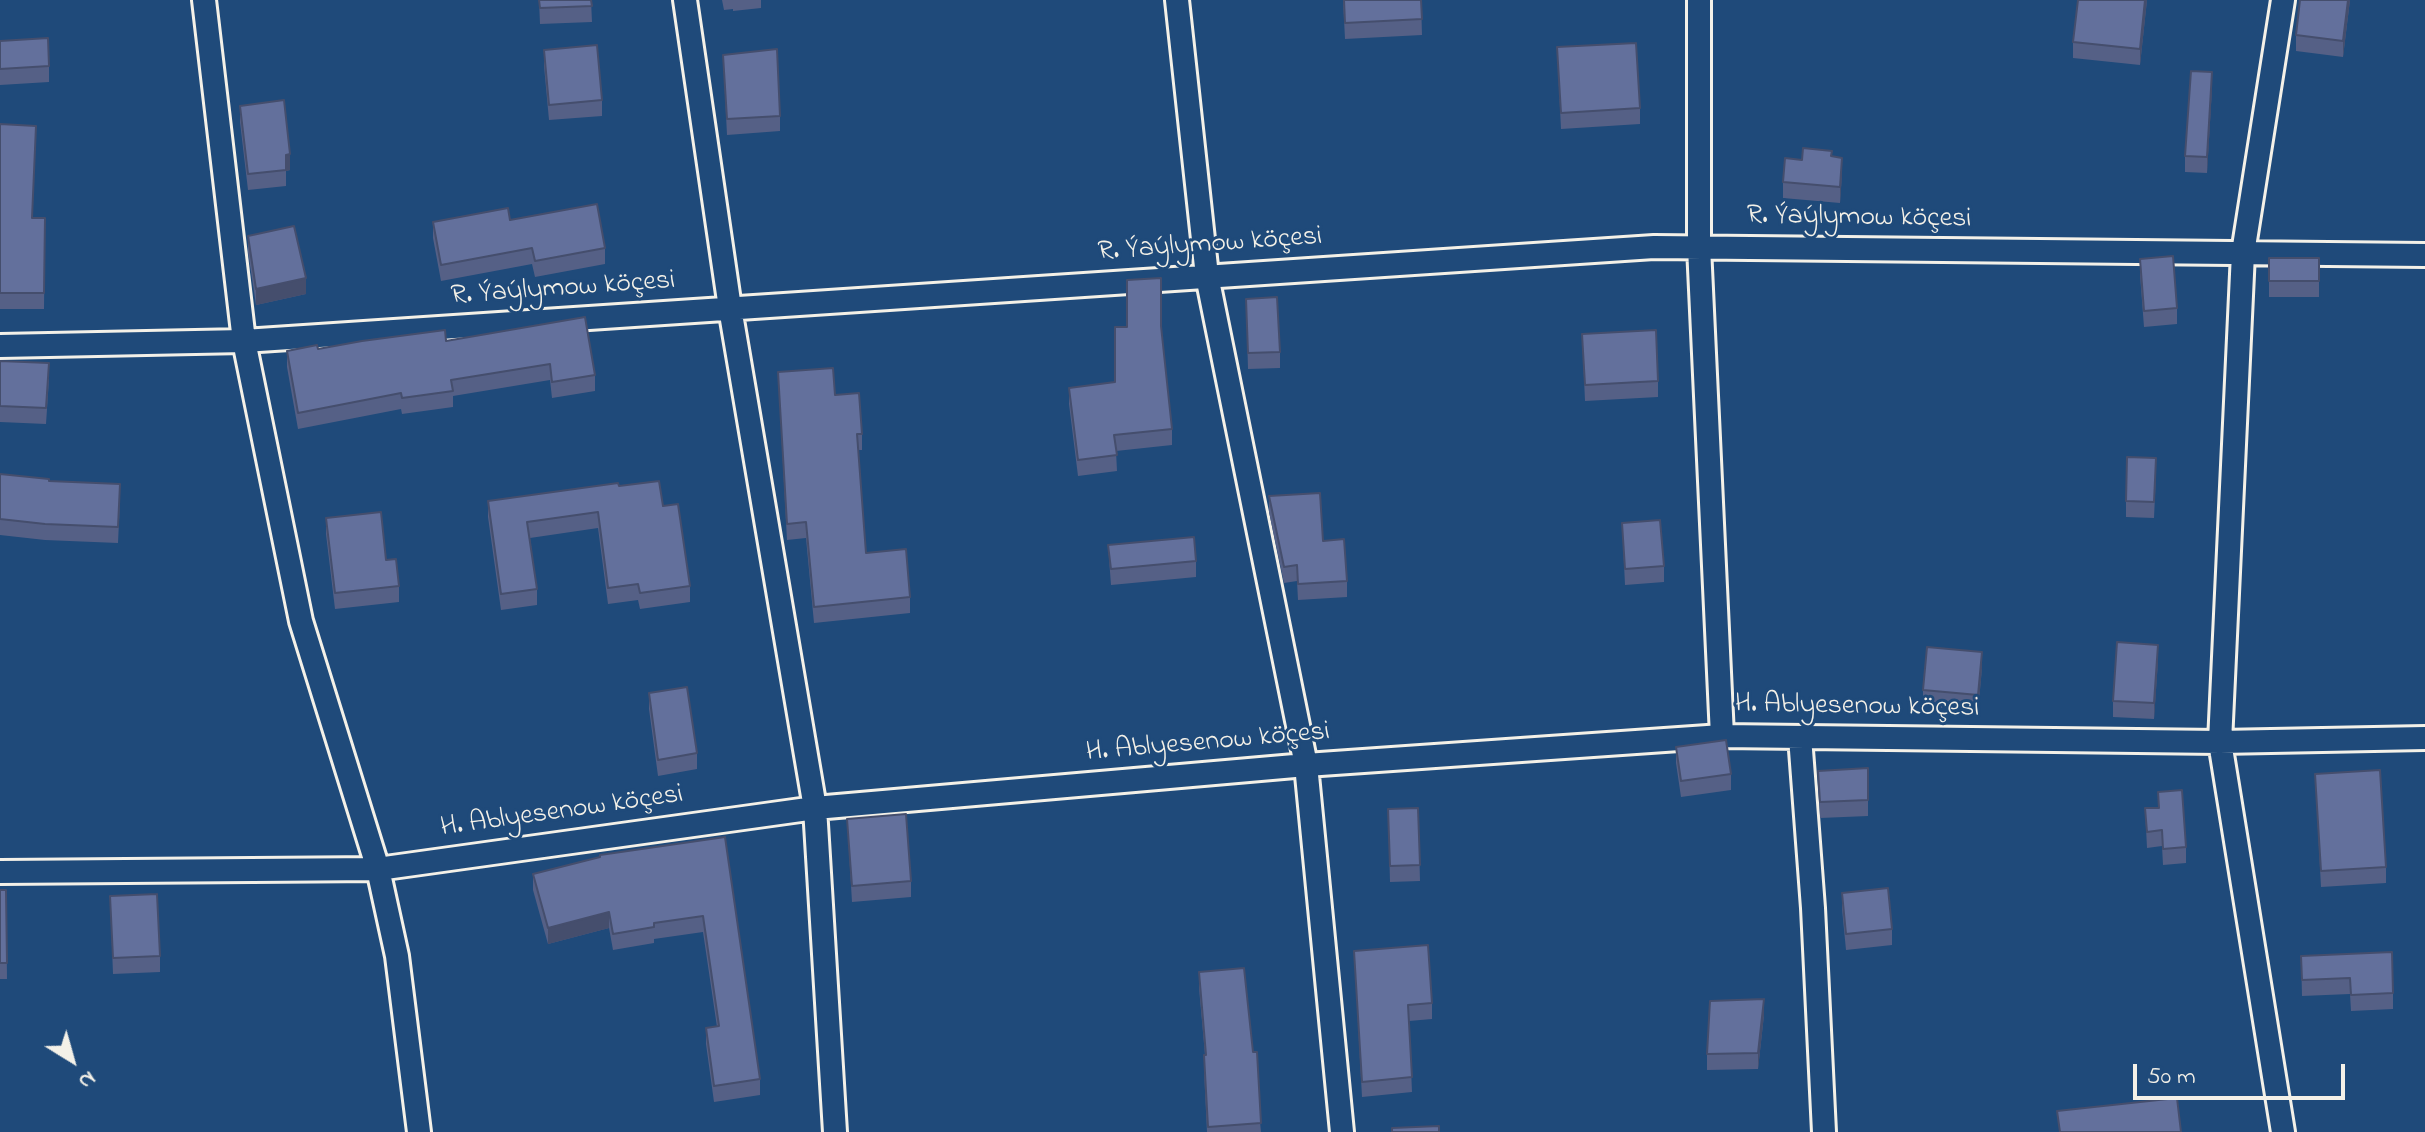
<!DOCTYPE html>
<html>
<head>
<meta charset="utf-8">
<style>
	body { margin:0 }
	#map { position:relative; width:2425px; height:1132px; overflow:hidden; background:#1f4a7a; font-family:"Indie Flower",sans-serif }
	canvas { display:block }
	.north { position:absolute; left:32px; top:1020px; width:80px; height:80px; -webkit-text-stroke:6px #1f4a7a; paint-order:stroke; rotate:143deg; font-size:22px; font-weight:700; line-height:32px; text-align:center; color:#f4f1e8 }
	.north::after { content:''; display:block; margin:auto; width:28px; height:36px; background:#f4f1e8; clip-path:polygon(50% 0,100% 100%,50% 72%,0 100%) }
	.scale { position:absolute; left:2133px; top:1064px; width:212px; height:36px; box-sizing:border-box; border:4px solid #f4f1e8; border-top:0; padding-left:10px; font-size:24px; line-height:28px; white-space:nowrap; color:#f4f1e8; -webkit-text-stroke:6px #1f4a7a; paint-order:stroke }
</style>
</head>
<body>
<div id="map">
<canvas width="2425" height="1132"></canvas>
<div class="north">N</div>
<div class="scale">50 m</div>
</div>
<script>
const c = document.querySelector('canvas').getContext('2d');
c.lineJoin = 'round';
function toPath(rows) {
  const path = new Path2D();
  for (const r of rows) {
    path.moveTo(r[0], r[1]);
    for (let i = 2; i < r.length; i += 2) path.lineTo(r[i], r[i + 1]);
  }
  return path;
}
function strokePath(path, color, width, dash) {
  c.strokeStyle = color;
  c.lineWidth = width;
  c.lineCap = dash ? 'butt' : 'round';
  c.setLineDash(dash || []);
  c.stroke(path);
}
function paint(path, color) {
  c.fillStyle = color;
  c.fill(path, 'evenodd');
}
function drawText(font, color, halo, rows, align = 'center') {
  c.font = font + ' "Indie Flower",sans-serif';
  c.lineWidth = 6;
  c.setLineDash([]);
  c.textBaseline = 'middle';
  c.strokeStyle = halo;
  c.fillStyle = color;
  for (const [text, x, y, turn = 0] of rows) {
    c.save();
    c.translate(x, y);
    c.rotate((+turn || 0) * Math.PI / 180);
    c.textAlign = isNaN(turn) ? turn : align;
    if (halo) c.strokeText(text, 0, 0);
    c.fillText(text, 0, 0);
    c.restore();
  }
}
const street = toPath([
	[204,0,244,341,301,621,378,869,397,956,419,1132],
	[685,0,730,308,815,808,835,1132],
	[1177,0,1207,276,1306,765,1342,1132],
	[1699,0,1699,247,1722,736],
	[0,346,244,341,1654,247,2425,255],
	[1800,737,1813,908,1824,1132],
	[0,872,378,869,815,808,1306,765,1722,736,2220,742,2425,738],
	[2283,1132,2220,742,2243,253,2283,0]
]);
strokePath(street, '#f4f1e8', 28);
strokePath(street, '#1f4a7a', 22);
paint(toPath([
	[539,0,591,0,592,22,540,24],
	[722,0,761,0,761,8,733,11,733,9,724,10],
	[1343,0,1421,0,1422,35,1345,39],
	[2147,0,2140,65,2073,58,2073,42],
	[2350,0,2343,57,2296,51,2296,35],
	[0,41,49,66,49,82,0,85],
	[1557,47,1640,108,1640,124,1561,129],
	[544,50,602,100,602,116,549,120,544,66],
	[723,55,780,116,780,131,727,135],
	[2212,88,2207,173,2185,172,2185,156],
	[240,106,290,170,286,171,286,186,248,190,240,122],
	[0,124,33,218,45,218,44,309,0,309],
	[1832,156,1842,174,1840,203,1783,198,1783,182,1802,160],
	[510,220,605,248,605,264,535,277,532,264,441,281,433,238,433,222],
	[248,236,306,294,256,305,248,252],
	[2269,258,2319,258,2319,297,2269,297],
	[2140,259,2177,308,2177,324,2144,327,2140,275],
	[1246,299,1280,352,1280,368,1248,369],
	[585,317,595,375,595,391,552,398,550,380,453,396,453,407,402,414,401,409,298,429,287,367,287,351,446,341],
	[1161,326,1172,429,1172,445,1116,451,1117,471,1078,476,1069,404,1069,388,1115,382],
	[1582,334,1658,381,1658,397,1585,401],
	[0,361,49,379,46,424,0,422],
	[778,372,835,395,862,434,862,450,858,450,866,553,910,597,910,613,814,623,806,538,787,540],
	[0,474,120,500,118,543,45,540,0,535],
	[2156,474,2154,518,2126,517,2126,501],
	[619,486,663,506,690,586,690,602,640,609,638,600,608,604,598,528,530,538,537,589,537,605,501,610,488,517,488,501],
	[1269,496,1323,541,1347,581,1347,597,1298,600,1297,581,1284,583,1269,512],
	[326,518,386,560,399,586,399,602,335,609,326,534],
	[1622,523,1664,566,1664,582,1625,585],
	[1108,545,1196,561,1196,577,1111,585],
	[2158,661,2154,719,2113,717,2113,701],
	[1982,668,1978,711,1923,706,1923,690],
	[649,693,697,753,697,769,658,776,649,709],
	[1676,747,1731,774,1731,790,1681,797,1676,763],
	[1868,768,1868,816,1820,818,1818,771],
	[2315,774,2386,867,2386,883,2321,887],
	[2158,792,2186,847,2186,863,2163,865,2162,846,2147,848,2145,808,2158,808],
	[1418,808,1420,881,1390,882,1388,809],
	[847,819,911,881,911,897,852,902],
	[725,837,760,1079,760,1095,714,1102,706,1044,706,1028,717,1027,703,932,654,939,654,943,613,950,609,928,548,944,533,890,533,874],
	[0,890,6,890,7,979,0,979],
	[1842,893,1892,929,1892,945,1846,950,1842,909],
	[110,896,160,956,160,972,113,974],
	[1354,951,1432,1003,1432,1019,1409,1021,1412,1092,1362,1097],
	[2301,956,2393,993,2393,1009,2351,1011,2350,994,2302,996],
	[1199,972,1253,1052,1261,1132,1207,1132,1204,1071,1204,1055,1205,1055,1199,988],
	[1764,1015,1758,1069,1707,1070,1707,1054]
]), '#556086');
paint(toPath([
	[2145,0,2147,0,2140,65,2140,49],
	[2348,0,2350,0,2343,57,2343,41],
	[2212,72,2212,88,2207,173,2207,157],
	[290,154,290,170,286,171,286,155],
	[1842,158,1842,174,1840,203,1840,187],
	[306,278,306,294,256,305,256,289],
	[2158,645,2158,661,2154,719,2154,703],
	[1982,652,1982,668,1978,711,1978,695],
	[609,912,609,928,548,944,548,928],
	[1764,999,1764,1015,1758,1069,1758,1053]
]), '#454e6d');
const building = toPath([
	[539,0,591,0,592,6,540,8,539,0],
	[1344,0,1421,0,1422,19,1345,23,1344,0],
	[2078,0,2145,0,2140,49,2073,42,2078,0],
	[2300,0,2348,0,2343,41,2296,35,2300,0],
	[48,38,49,66,0,69,0,41,48,38],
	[1636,43,1640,108,1561,113,1557,47,1636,43],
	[597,45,602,100,549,105,544,50,597,45],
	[777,49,780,116,727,119,723,55,777,49],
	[2191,71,2212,72,2207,157,2185,156,2191,71],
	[284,100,290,154,286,155,286,170,248,174,240,106,284,100],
	[0,124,36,126,32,218,45,218,44,293,0,293,0,124],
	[1803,148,1832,151,1831,156,1842,158,1840,187,1783,182,1785,158,1802,160,1803,148],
	[597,204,605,248,535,261,532,248,441,265,433,222,508,208,510,220,597,204],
	[294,226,306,278,256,289,248,236,294,226],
	[2173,256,2177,308,2144,311,2140,259,2173,256],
	[2269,258,2319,258,2319,281,2269,281,2269,258],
	[1161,278,1161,326,1172,429,1114,435,1117,455,1078,460,1069,388,1115,382,1115,327,1127,327,1127,280,1161,278],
	[1277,297,1280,352,1248,353,1246,299,1277,297],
	[585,317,595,375,552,382,550,364,451,380,453,391,402,398,401,393,298,413,287,351,317,345,318,349,362,341,445,330,446,341,585,317],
	[1656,330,1658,381,1585,385,1582,334,1656,330],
	[0,361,49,363,46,408,0,406,0,361],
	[833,368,835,395,859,393,862,434,857,434,866,553,906,549,910,597,814,607,806,522,787,524,778,372,833,368],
	[2127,457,2156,458,2154,502,2126,501,2127,457],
	[0,474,49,479,49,481,120,484,118,527,45,524,0,519,0,474],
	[659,481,663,506,678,504,690,586,640,593,638,584,608,588,598,512,527,522,537,589,501,594,488,501,618,483,619,486,659,481],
	[1320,493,1323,541,1344,539,1347,581,1298,584,1297,565,1284,567,1269,496,1320,493],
	[381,512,386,560,396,559,399,586,335,593,326,518,381,512],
	[1660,520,1664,566,1625,569,1622,523,1660,520],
	[1194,537,1196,561,1111,569,1108,545,1194,537],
	[2117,642,2158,645,2154,703,2113,701,2117,642],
	[1927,647,1982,652,1978,695,1923,690,1927,647],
	[687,687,697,753,658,760,649,693,687,687],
	[1726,740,1731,774,1681,781,1676,747,1726,740],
	[1868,768,1868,800,1820,802,1818,771,1868,768],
	[2380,770,2386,867,2321,871,2315,774,2380,770],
	[2182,790,2186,847,2163,849,2162,830,2147,832,2145,808,2159,808,2158,792,2182,790],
	[1418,808,1420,865,1390,866,1388,809,1418,808],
	[906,814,911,881,852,886,847,819,906,814],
	[725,837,760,1079,714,1086,706,1028,719,1026,703,916,654,923,654,927,613,934,609,912,548,928,533,874,600,857,600,855,725,837],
	[1888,888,1892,929,1846,934,1842,893,1888,888],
	[0,890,6,890,7,963,0,963,0,890],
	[157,894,160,956,113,958,110,896,157,894],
	[1428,945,1432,1003,1408,1005,1412,1077,1362,1082,1354,951,1428,945],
	[2392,952,2393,993,2351,995,2350,978,2302,980,2301,956,2392,952],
	[1244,968,1253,1052,1257,1052,1261,1123,1208,1127,1204,1055,1206,1055,1199,972,1244,968],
	[1764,999,1758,1053,1707,1054,1710,1001,1764,999],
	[2177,1098,2181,1132,2060,1132,2057,1111,2177,1098],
	[1439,1126,1439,1132,1392,1132,1392,1128,1439,1126]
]);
paint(building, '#63709c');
strokePath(building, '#454e6d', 2);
drawText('28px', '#f4f1e8', '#1f4a7a', [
	["R. Ýaýlymow köçesi",1859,219,1],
	["R. Ýaýlymow köçesi",1210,246,-4],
	["R. Ýaýlymow köçesi",563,290,-4],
	["H. Ablyesenow köçesi",1857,708,1],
	["H. Ablyesenow köçesi",1208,744,-5],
	["H. Ablyesenow köçesi",562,813,-8]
]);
</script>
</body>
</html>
